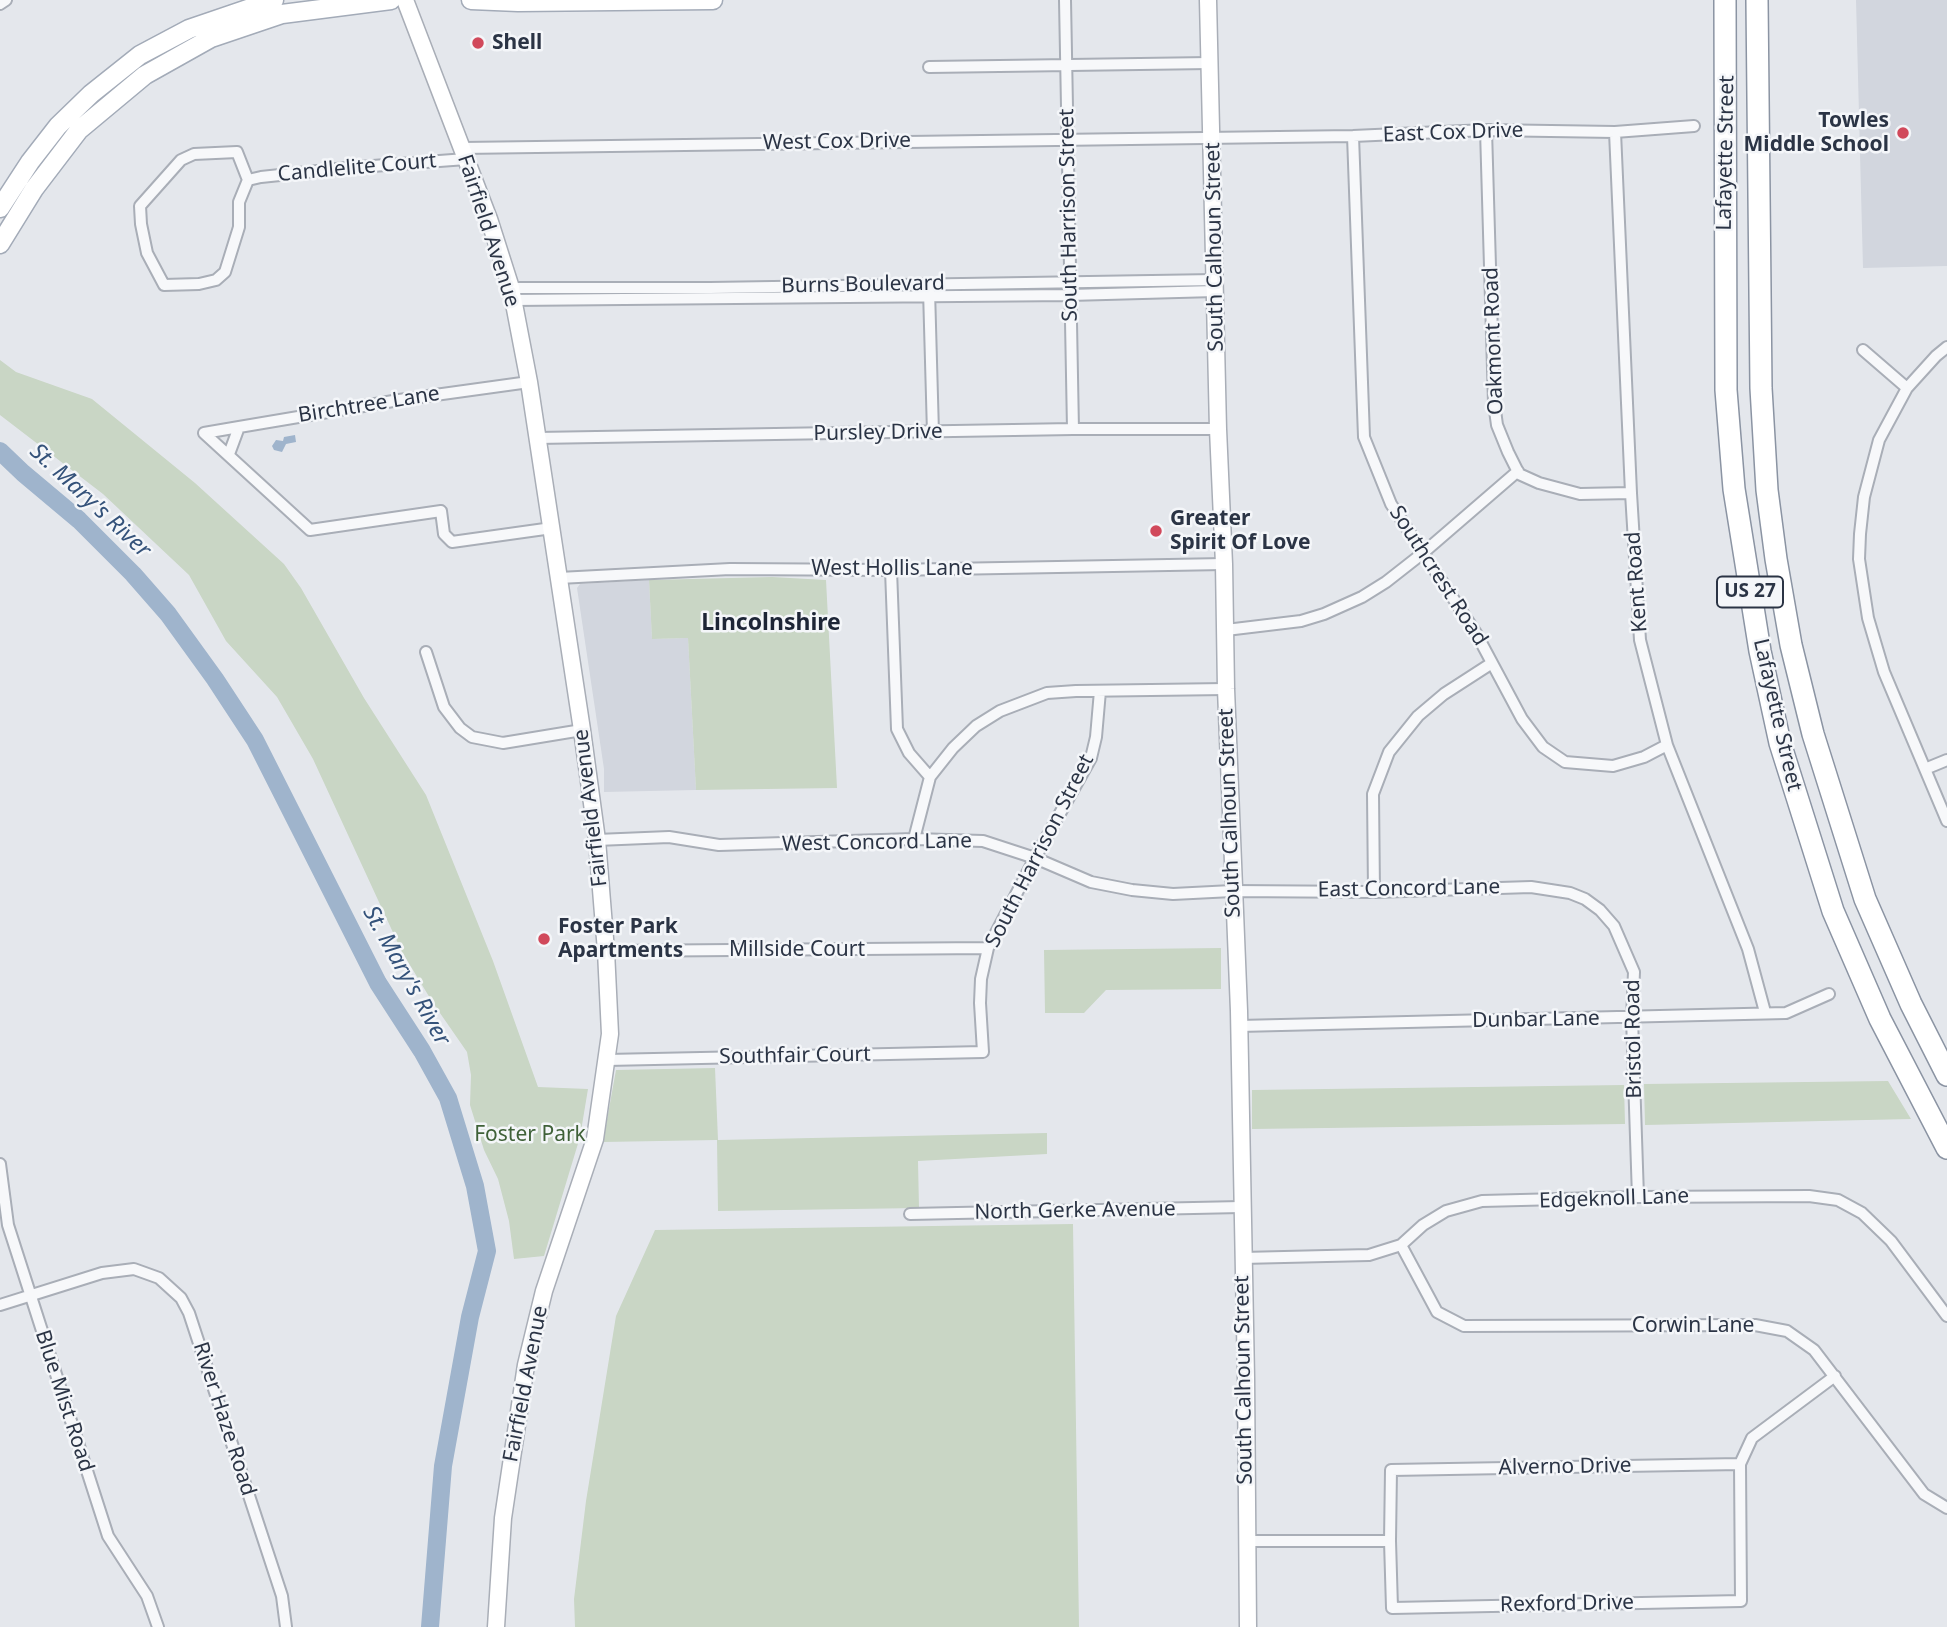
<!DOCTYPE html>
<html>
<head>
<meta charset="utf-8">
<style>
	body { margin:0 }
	canvas { display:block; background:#e4e7ec }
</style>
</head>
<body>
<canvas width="1947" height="1627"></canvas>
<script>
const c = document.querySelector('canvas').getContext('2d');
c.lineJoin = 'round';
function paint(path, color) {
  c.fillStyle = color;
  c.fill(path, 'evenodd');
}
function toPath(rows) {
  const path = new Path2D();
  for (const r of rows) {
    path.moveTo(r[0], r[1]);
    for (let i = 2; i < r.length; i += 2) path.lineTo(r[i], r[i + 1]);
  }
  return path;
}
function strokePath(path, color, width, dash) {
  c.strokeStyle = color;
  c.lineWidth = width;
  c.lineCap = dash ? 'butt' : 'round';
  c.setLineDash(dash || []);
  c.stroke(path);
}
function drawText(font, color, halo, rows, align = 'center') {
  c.font = font + ' "Noto Sans",sans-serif';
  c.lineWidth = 5;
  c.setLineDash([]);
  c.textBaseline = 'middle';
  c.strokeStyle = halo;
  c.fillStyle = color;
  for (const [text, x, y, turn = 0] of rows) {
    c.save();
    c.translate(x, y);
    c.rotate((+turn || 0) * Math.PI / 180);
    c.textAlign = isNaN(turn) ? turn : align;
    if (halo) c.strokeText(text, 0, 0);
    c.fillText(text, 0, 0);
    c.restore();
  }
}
paint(toPath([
	[1856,0,1947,0,1947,266,1863,268],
	[649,580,652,639,688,638,696,790,604,792,604,769,577,588,580,584]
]), '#d2d6de');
paint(toPath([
	[0,360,16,372,92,399,195,483,284,564,301,588,364,698,426,795,493,961,538,1087,588,1089,580,1137,544,1256,514,1259,509,1221,498,1179,484,1150,470,1105,471,1075,467,1052,433,1003,402,952,313,759,277,697,226,641,189,575,103,494,0,415],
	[772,577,826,580,837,788,696,790,688,638,652,639,649,580],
	[1221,948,1221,989,1106,990,1084,1013,1045,1013,1044,950],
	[715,1068,718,1140,1047,1133,1047,1154,918,1161,919,1208,718,1211,717,1140,603,1142,616,1070],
	[1888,1081,1911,1119,1645,1125,1644,1084],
	[1624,1085,1625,1124,1252,1129,1252,1090],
	[1073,1224,1079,1627,575,1627,574,1599,586,1501,616,1316,655,1230]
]), '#c9d6c5');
paint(toPath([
	[295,435,296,442,286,444,282,452,274,450,272,446,276,440,283,441,284,437]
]), '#9fb4cc');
strokePath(toPath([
	[0,451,23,473,79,520,133,574,168,614,215,679,255,740,378,983,422,1051,448,1098,475,1186,487,1251,470,1317,443,1466,430,1627]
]), '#9fb4cc', 18);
const street = toPath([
	[1065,0,1073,429],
	[0,4,6,0],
	[929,67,1210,63],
	[1486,130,1494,403,1497,425,1508,452,1519,474,1539,483,1580,494,1631,493],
	[1615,132,1631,493,1640,640,1667,745,1748,949,1765,1012],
	[1353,136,1364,437,1391,504,1476,633,1522,719,1543,747,1565,762,1613,766,1644,757,1667,745],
	[462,148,1353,136,1486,130,1615,132,1694,126],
	[248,180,237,152,194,154,181,160,140,206,141,224,147,253,164,285,199,284,216,280,225,272,239,227,239,202,248,180,261,177,346,168,466,159],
	[511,288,710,288,1215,280],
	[929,290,933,433],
	[513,300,1070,295,1215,291],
	[1947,347,1936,356,1907,388,1879,440,1864,497,1860,534,1859,559,1868,618,1884,672,1947,821],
	[1863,350,1907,388],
	[204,433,310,530,441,511,444,534,452,542,552,528],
	[204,433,239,427],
	[537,438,1073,429,1218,429],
	[229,454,239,427,399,400,529,382],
	[891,570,897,729,909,753,930,777],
	[559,578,730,569,891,570,1224,564],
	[1226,630,1301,621,1324,614,1362,597,1386,582,1423,553,1518,471],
	[426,652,444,707,460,728,472,737,503,743,582,730],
	[1925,769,1947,760],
	[914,839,930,777,953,748,976,726,1000,711,1047,693,1076,691,1226,689],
	[597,840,669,837,719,845,914,839,983,841,1035,858,1091,882,1132,890,1173,894,1232,891,1374,892,1531,887,1570,893,1585,899,1600,910,1614,926,1634,972,1632,1018,1638,1197],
	[1374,892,1373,794,1389,752,1418,716,1444,694,1492,663],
	[606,951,988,948],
	[1239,1026,1786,1013,1829,994],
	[607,1060,983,1052,980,1003,981,979,988,948,1035,858,1091,758,1096,737,1100,691],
	[0,1164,8,1225,108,1536,147,1596,158,1627],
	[910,1214,1241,1207],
	[1401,1245,1437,1312,1464,1326,1755,1325,1787,1331,1814,1350,1924,1494,1947,1508],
	[1242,1258,1369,1255,1401,1245,1423,1225,1446,1211,1482,1201,1638,1197,1809,1196,1838,1200,1862,1213,1891,1241,1947,1316],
	[0,1305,102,1273,134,1269,159,1278,181,1298,189,1313,282,1596,286,1627],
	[1740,1464,1391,1470,1390,1541,1392,1608,1741,1601,1740,1464,1752,1438,1835,1376],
	[1246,1541,1390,1541]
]);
const secondary = toPath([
	[405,0,489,219,511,288,529,382,582,730,597,840,606,951,610,1034,595,1139,544,1291,526,1365,503,1518,496,1627],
	[1208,0,1218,429,1224,564,1226,689,1239,1011,1246,1378,1248,1627]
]);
const primary = toPath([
	[471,0,518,2,713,0],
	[0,208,30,162,58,126,91,94,140,55,189,29,274,0],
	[0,244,34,189,79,130,145,75,211,38,282,14,391,0]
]);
const highway = toPath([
	[1725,0,1726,390,1734,489,1760,651,1780,743,1833,911,1880,1019,1947,1148],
	[1757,0,1761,388,1767,490,1776,559,1791,645,1813,734,1865,899,1911,1004,1947,1075]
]);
strokePath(street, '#a9aeb7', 14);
strokePath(secondary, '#a9aeb7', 19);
strokePath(primary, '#a3abb8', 21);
strokePath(highway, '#8b94a3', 24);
strokePath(street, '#f7f8fa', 10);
strokePath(secondary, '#fff', 16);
strokePath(primary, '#fff', 18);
strokePath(highway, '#fff', 21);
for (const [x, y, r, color] of [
	[478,43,7,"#d1495b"],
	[1903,133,7,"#d1495b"],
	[1156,531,7,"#d1495b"],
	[544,939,7,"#d1495b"]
]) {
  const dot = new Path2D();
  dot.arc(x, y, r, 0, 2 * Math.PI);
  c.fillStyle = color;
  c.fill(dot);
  strokePath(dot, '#f4f6f9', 2.5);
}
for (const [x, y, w] of [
	[1750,592,66]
]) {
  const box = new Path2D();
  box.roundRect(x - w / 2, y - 15.5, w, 31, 5);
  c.fillStyle = '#f4f6f9';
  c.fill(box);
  strokePath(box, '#2b3445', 2);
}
drawText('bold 19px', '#2b3445', null, [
	["US 27",1750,592]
]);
drawText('bold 21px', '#2b3445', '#f4f6f9', [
	["Shell",492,43],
	["Towles",1889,121,"right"],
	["Middle School",1889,145,"right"],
	["Greater",1170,519],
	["Spirit Of Love",1170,543],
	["Foster Park",558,927],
	["Apartments",558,951]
], 'left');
drawText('21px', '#2b3445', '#f4f6f9', [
	["East Cox Drive",1453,133,-2],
	["West Cox Drive",837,142,-1],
	["Lafayette Street",1726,153,-89],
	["Candlelite Court",357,168,-5],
	["South Harrison Street",1069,215,-91],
	["Fairfield Avenue",488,231,72],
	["South Calhoun Street",1215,247,-91],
	["Burns Boulevard",863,285,-1],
	["Oakmont Road",1494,341,-92],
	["Birchtree Lane",369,405,-9],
	["Pursley Drive",878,433,-1],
	["West Hollis Lane",892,569],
	["Southcrest Road",1438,576,57],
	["Kent Road",1637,582,-94],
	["Lafayette Street",1777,715,77],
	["Fairfield Avenue",591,808,-97],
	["South Calhoun Street",1230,813,-92],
	["West Concord Lane",877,843,-1],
	["South Harrison Street",1040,851,-63],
	["East Concord Lane",1409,889,-1],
	["Millside Court",797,950],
	["Dunbar Lane",1536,1020,-1],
	["Bristol Road",1634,1039,-91],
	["Southfair Court",795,1056,-1],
	["Edgeknoll Lane",1614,1199,-2],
	["North Gerke Avenue",1075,1211,-1],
	["Corwin Lane",1693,1326],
	["South Calhoun Street",1244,1380,-91],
	["Fairfield Avenue",526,1384,-79],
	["Blue Mist Road",64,1401,72],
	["River Haze Road",224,1419,72],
	["Alverno Drive",1565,1467,-1],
	["Rexford Drive",1567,1604,-1]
]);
drawText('21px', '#3f6138', '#f4f6f9', [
	["Foster Park",530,1135]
]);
drawText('italic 23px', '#34527a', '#f4f6f9', [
	["St. Mary's River",90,501,43],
	["St. Mary's River",406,976,61]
]);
drawText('bold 23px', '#1d2536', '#f4f6f9', [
	["Lincolnshire",771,623]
]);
</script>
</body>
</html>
